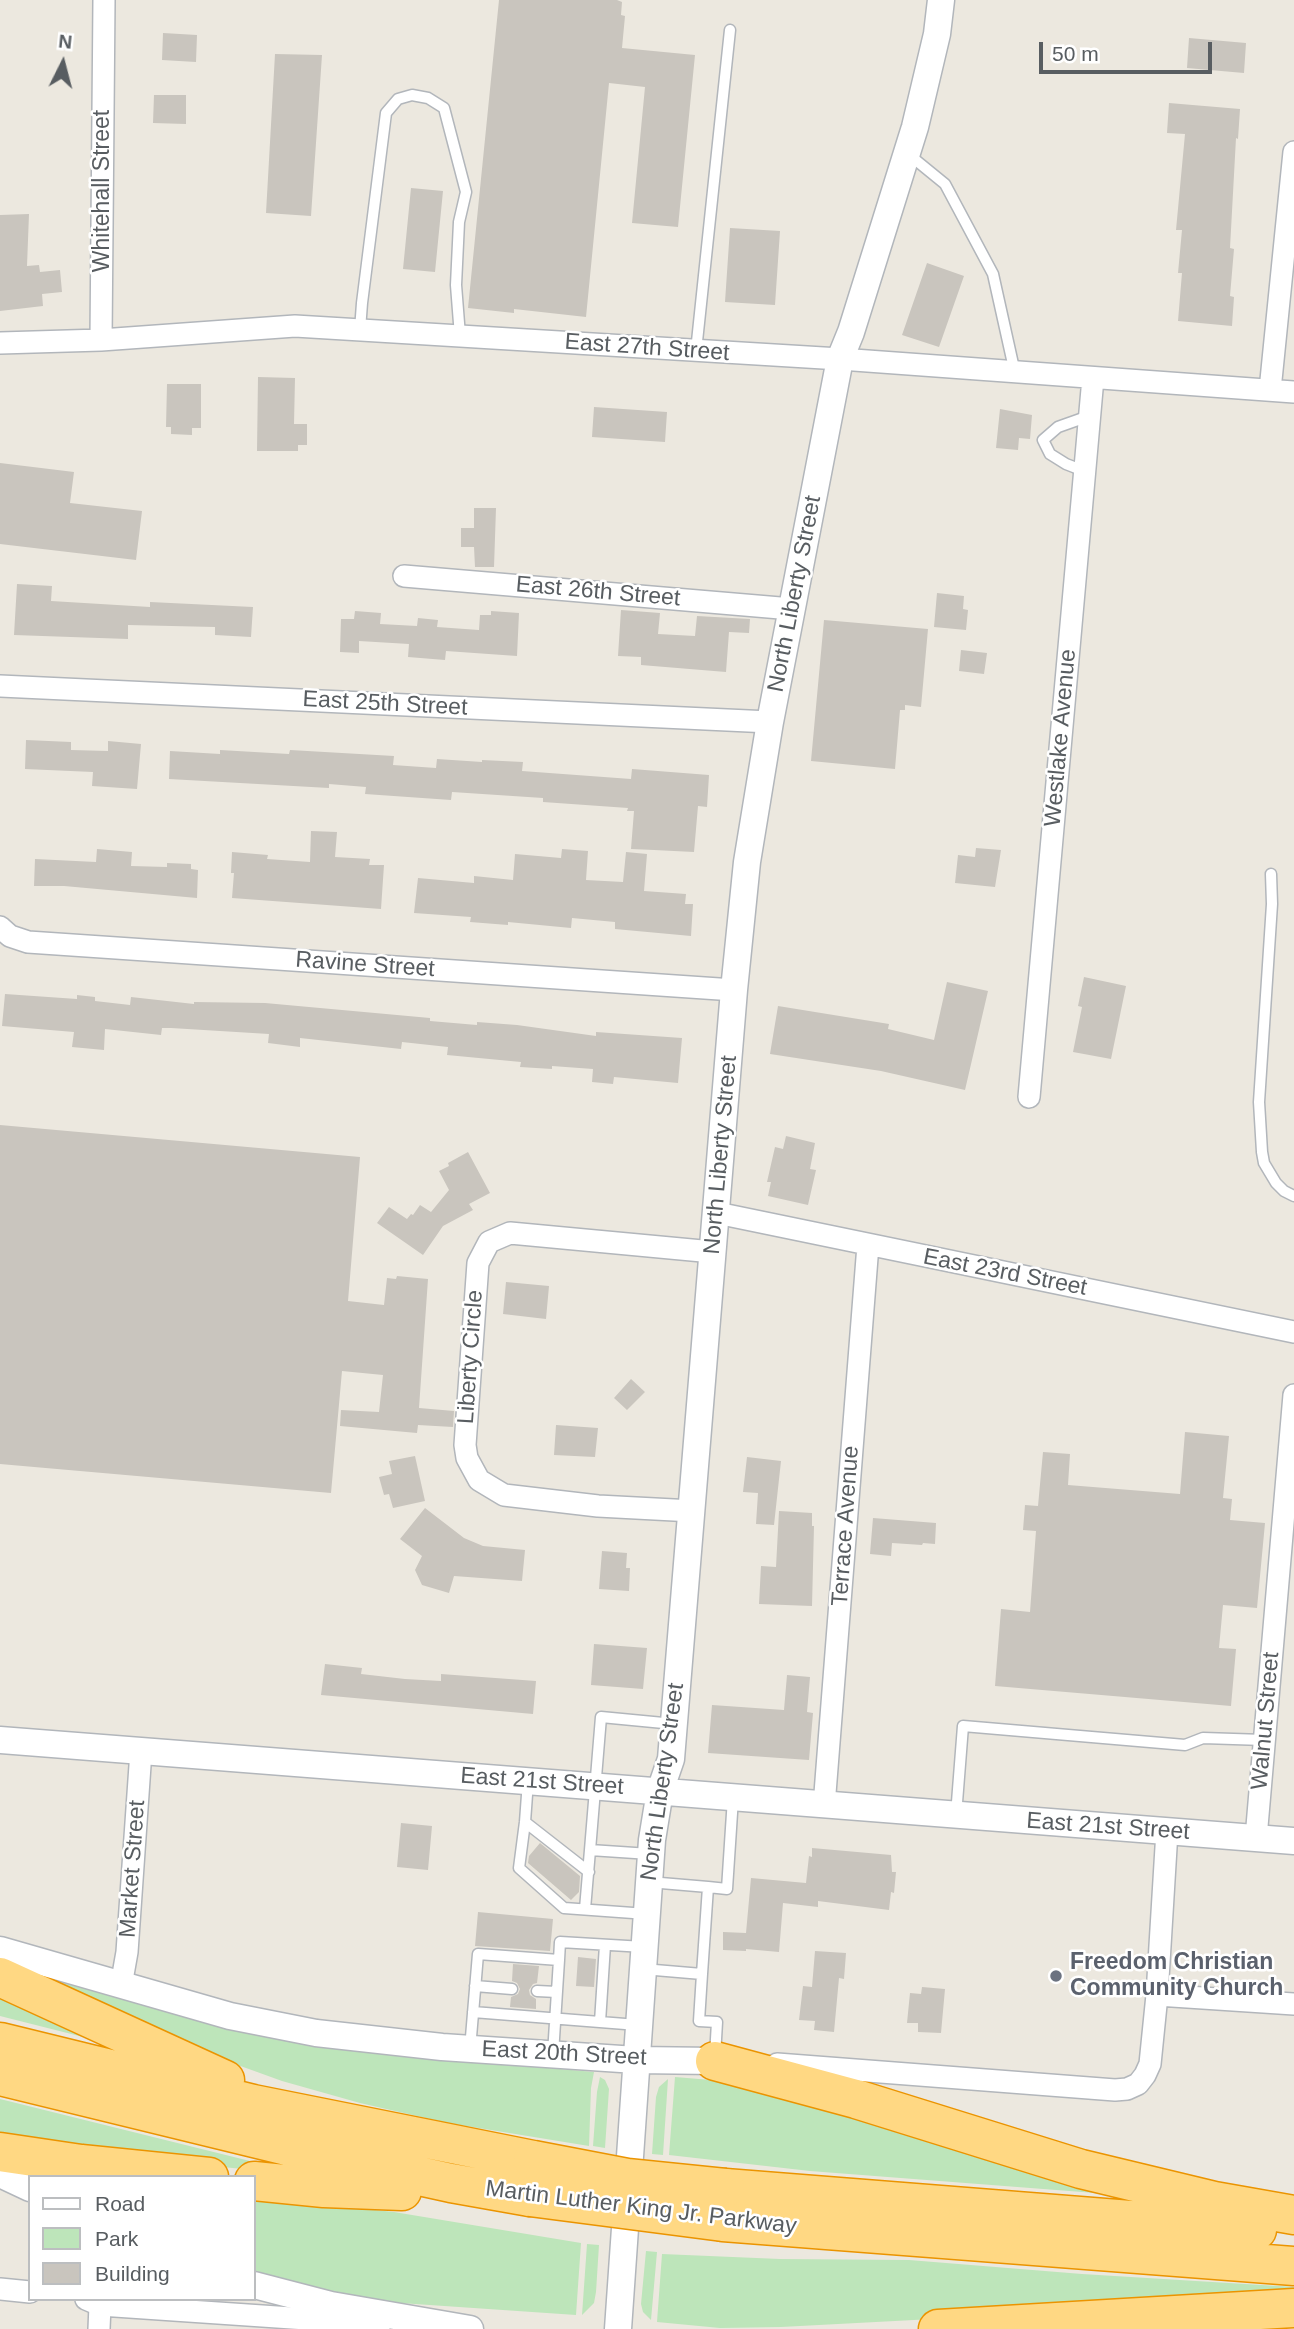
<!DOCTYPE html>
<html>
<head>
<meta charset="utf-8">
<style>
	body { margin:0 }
	#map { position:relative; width:1294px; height:2329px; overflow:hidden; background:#ece8df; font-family:Helvetica,sans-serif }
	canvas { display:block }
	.legend { position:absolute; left:28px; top:2175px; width:228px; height:126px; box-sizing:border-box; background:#fff; border:2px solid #bcbec0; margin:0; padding:9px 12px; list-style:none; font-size:21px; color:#585d61 }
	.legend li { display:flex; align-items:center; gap:14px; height:35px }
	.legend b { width:35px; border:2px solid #bcbec0 }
	.north { position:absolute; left:28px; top:28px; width:70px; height:70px; -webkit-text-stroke:5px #fff; paint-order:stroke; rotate:6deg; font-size:19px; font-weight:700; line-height:28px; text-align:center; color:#585d61 }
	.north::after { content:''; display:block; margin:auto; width:24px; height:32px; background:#585d61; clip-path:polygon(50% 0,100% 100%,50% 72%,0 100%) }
	.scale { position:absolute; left:1039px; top:42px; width:173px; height:32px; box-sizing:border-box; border:4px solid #585d61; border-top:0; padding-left:9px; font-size:21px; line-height:24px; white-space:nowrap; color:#585d61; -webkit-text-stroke:5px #fff; paint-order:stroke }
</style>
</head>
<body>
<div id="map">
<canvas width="1294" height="2329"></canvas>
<ul class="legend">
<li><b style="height:9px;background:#fff"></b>Road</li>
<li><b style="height:19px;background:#bde5ba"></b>Park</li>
<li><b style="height:19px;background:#c9c5be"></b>Building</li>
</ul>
<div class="north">N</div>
<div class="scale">50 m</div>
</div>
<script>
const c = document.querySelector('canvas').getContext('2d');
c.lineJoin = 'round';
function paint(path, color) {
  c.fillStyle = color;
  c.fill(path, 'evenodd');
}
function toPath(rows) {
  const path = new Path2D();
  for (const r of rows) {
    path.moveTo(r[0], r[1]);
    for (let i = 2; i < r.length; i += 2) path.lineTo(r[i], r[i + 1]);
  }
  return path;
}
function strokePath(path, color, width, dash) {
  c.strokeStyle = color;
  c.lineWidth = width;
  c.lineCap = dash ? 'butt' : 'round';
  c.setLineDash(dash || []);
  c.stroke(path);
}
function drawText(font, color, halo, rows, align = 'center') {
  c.font = font + ' Helvetica,sans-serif';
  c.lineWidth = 5;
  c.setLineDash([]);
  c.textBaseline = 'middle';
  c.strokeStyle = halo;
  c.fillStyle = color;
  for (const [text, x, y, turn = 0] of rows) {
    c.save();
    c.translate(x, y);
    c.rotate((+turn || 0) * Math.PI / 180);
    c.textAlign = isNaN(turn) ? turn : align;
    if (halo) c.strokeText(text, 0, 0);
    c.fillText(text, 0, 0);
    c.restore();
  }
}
paint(toPath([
	[0,1958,469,2061,594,2072,591,2088,589,2146,448,2123,360,2103,282,2081,199,2051],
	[0,1988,99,2041,0,2016],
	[600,2077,605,2080,609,2089,605,2148,593,2146,597,2092],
	[675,2077,735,2082,1121,2195,810,2171,669,2155],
	[668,2079,663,2155,652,2154,656,2097,659,2087],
	[0,2099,254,2162,253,2170,100,2155,0,2141],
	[254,2197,394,2212,581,2243,576,2315,371,2301,324,2293,254,2273],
	[587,2244,599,2245,596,2292,594,2303,582,2315],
	[646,2251,657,2252,651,2320,643,2312,641,2304],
	[662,2254,780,2259,909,2260,1082,2274,1294,2287,1294,2300,781,2327,720,2328,657,2322]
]), '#bde5ba');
paint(toPath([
	[499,0,617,0,622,2,621,15,625,16,622,48,695,55,678,227,632,223,645,87,609,83,586,317,514,309,514,313,468,308],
	[163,33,197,35,196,62,162,60],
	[1189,38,1246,43,1244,73,1187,68],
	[275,54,322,55,311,216,266,213],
	[154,95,186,95,186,124,153,123],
	[1169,103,1240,109,1238,139,1236,138,1230,248,1234,249,1230,296,1234,297,1232,326,1178,321,1182,273,1178,273,1182,230,1176,230,1185,134,1167,133],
	[411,188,443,191,435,272,403,269],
	[29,214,27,266,39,265,40,272,60,270,62,292,42,294,43,306,0,311,0,215],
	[730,228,780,231,775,305,725,302],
	[927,263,964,276,939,347,902,335],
	[258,377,295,378,294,424,307,424,307,445,298,445,298,451,257,451],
	[167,384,201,384,201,428,192,428,192,435,171,434,171,427,166,427],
	[594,407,667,412,665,442,592,437],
	[1000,409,1032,415,1030,439,1019,438,1018,450,996,448],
	[0,463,74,472,70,503,142,511,136,560,0,544],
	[474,508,496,508,494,567,475,567,474,547,461,547,461,528,474,528],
	[17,584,52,586,51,601,150,607,150,602,253,607,251,637,215,635,215,627,128,625,128,639,14,635],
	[937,593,964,596,963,609,968,610,966,630,934,627],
	[621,610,660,613,658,634,695,636,697,616,750,619,749,633,729,632,726,672,641,665,641,657,618,656],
	[355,611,381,613,380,624,417,626,418,618,438,620,437,627,479,630,480,615,491,615,491,611,519,613,517,656,446,651,445,660,408,657,409,644,359,641,359,653,340,652,341,619,354,619],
	[824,620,928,629,921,707,905,705,905,710,900,710,895,769,811,761],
	[961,650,987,653,984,674,959,671],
	[26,740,71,742,71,750,108,751,108,741,141,744,137,789,92,786,93,772,25,769],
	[220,750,289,754,290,750,394,756,393,765,436,768,437,759,482,762,482,760,523,762,522,771,631,779,632,769,709,775,707,807,698,806,694,852,654,850,631,849,634,811,627,811,628,808,543,802,543,798,452,792,451,800,365,794,366,787,329,784,329,788,169,779,170,751,220,754],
	[311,831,337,832,335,857,370,859,369,865,384,865,381,909,232,898,234,873,231,873,232,852,268,855,267,859,310,862],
	[976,848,1001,850,995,887,955,883,958,855,975,857],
	[97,849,132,852,131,866,167,867,167,863,191,864,191,869,198,870,197,898,64,886,34,886,35,859,96,862],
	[562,849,588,851,586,880,623,882,626,852,647,854,644,891,686,894,685,904,693,904,691,936,615,929,615,922,572,918,571,928,508,922,508,925,470,922,471,917,414,913,418,878,474,883,474,876,513,880,515,854,561,858],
	[1084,977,1126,986,1111,1059,1073,1052,1082,1007,1078,1006],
	[947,982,988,991,965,1090,881,1071,770,1054,778,1006,889,1024,888,1029,934,1040],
	[5,994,77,999,77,995,95,997,95,1001,130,1005,131,997,194,1004,194,1002,265,1003,430,1018,430,1021,477,1025,477,1022,517,1025,596,1036,596,1032,682,1038,678,1083,614,1077,613,1084,592,1082,593,1069,552,1066,552,1069,520,1067,521,1062,447,1055,448,1047,402,1042,401,1049,300,1038,300,1047,268,1043,269,1034,171,1028,162,1028,161,1035,105,1029,104,1050,72,1047,74,1032,2,1026],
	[0,1125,360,1157,348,1301,384,1305,387,1278,396,1279,397,1276,428,1279,419,1408,454,1411,453,1427,418,1425,417,1433,340,1426,341,1410,379,1412,383,1375,342,1371,331,1493,0,1464],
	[786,1136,815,1143,810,1169,816,1170,808,1205,768,1196,771,1182,767,1182,775,1147,783,1149],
	[468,1152,490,1193,469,1204,473,1210,443,1226,423,1255,377,1223,389,1207,407,1219,411,1214,413,1215,420,1205,431,1212,449,1190,439,1171,449,1166,448,1163],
	[506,1282,549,1286,546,1319,503,1314],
	[631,1379,645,1392,627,1410,614,1398],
	[556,1425,598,1428,595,1457,554,1455],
	[1185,1432,1229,1436,1223,1498,1232,1499,1230,1520,1265,1523,1257,1608,1223,1605,1219,1648,1236,1649,1231,1706,995,1686,1001,1609,1030,1612,1036,1531,1023,1530,1025,1505,1038,1506,1043,1452,1070,1454,1068,1485,1180,1494],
	[415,1456,425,1501,393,1508,389,1494,384,1495,379,1477,392,1474,389,1461],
	[747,1457,781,1461,774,1525,756,1524,758,1493,743,1492],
	[425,1508,464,1538,483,1546,525,1550,522,1581,454,1576,449,1593,422,1585,415,1570,422,1556,400,1539],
	[779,1511,812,1513,812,1526,814,1526,812,1606,759,1604,761,1566,776,1567],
	[873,1518,936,1523,935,1544,923,1543,922,1545,892,1543,891,1556,870,1554],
	[602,1551,627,1553,626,1568,630,1568,629,1591,599,1589],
	[594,1644,647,1648,643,1689,591,1685],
	[325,1664,362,1668,361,1674,405,1679,441,1681,441,1674,536,1681,533,1714,321,1695],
	[787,1675,810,1677,807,1712,813,1713,809,1760,708,1753,712,1705,784,1710],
	[401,1823,432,1826,428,1870,397,1867],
	[540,1843,580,1876,579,1892,571,1900,528,1863,529,1856],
	[812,1848,891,1855,892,1872,896,1872,894,1893,891,1892,889,1910,818,1901,818,1907,783,1903,779,1952,746,1949,746,1951,723,1950,723,1932,746,1933,751,1878,806,1883,809,1856,812,1857],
	[478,1912,553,1919,550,1951,475,1946],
	[815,1951,846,1953,844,1979,839,1978,834,2032,814,2030,815,2021,799,2020,803,1986,812,1987],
	[578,1957,596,1959,594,1987,576,1986],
	[513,1964,539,1966,537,1983,533,1984,529,1990,530,1995,536,1999,536,2009,510,2007,511,1997,518,1994,520,1989,517,1983,512,1981],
	[922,1987,945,1989,941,2033,918,2032,918,2023,907,2023,910,1993,921,1994]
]), '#c9c5be');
const service = toPath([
	[907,153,945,184,993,274,1015,373],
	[360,330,362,303,386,113,398,99,412,95,428,98,444,108,466,192,459,222,456,285,460,336],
	[696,351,730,30],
	[1084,471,1066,464,1050,454,1043,440,1058,427,1089,416],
	[1271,874,1272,904,1259,1102,1262,1152,1264,1163,1276,1183,1284,1191,1294,1196],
	[528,1781,525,1822,519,1868,564,1908,647,1914],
	[956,1815,963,1726,1185,1745,1203,1738,1264,1740],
	[525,1822,589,1872],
	[650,1854,590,1850,601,1717,674,1724],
	[649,1882,708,1887],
	[585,1909,590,1850],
	[643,1969,702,1974,699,2021,717,2022,715,2056],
	[702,1974,708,1887,727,1889,733,1798],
	[475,1986,512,1989],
	[537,1991,557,1992],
	[473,2012,638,2025],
	[600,2022,605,1945],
	[470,2049,478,1954,559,1960,560,1942,644,1947],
	[553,2054,559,1960]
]);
const minor = toPath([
	[101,340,104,0],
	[0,343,101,340,295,326,840,359,1294,392],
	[1270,390,1294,152],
	[404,576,792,609],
	[0,686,770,722],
	[0,927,10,936,28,942,734,990],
	[1029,1097,1093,378],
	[717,1213,1294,1332],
	[693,1511,598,1506,504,1495,479,1480,467,1458,465,1445,478,1263,489,1242,510,1233,713,1252],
	[824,1806,868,1245],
	[1256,1838,1294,1395],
	[121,1986,127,1952,141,1751],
	[1157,1995,1294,2004],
	[777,2064,1115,2090,1127,2089,1138,2084,1145,2075,1150,2064,1157,1995,1167,1831],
	[0,2289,30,2292],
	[86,2299,100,2305,380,2324],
	[99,2329,100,2305]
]);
const tertiary = toPath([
	[0,1740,1294,1841],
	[0,1950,230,2016,316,2033,442,2047,636,2060,715,2061],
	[0,2174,30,2188],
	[254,2285,331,2305,470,2329],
	[618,2329,652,1840,660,1791,671,1759,734,990,747,862,770,722,840,359,851,332,915,127,937,34,941,0]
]);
const motorway = toPath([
	[0,1977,225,2080],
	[0,2042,253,2104,533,2160],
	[715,2061,856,2099,1081,2169,1214,2201,1294,2215],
	[0,2076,328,2156,451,2183,530,2197],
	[0,2152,81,2164,209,2177],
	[254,2181,324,2188,402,2191],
	[725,2188,1257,2230],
	[723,2222,1294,2266],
	[938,2329,1294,2308]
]);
strokePath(service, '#b2b6bb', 13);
strokePath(minor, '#b2b6bb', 24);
strokePath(tertiary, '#b2b6bb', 29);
strokePath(motorway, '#eb9400', 41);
strokePath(service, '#fff', 10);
strokePath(minor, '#fff', 21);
strokePath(tertiary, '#fff', 26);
strokePath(motorway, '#ffd883', 38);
const motorwayBridge = toPath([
	[533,2160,627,2178,725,2188],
	[530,2197,723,2222]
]);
strokePath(motorwayBridge, '#eb9400', 41, []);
strokePath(motorwayBridge, '#ffd883', 38);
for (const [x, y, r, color] of [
	[1056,1976,7,"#6b7280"]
]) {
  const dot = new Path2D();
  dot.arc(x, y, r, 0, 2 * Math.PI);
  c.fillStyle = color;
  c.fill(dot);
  strokePath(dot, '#fff', 2.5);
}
drawText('23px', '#585d61', '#fff', [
	["Whitehall Street",103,191,-90],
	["East 27th Street",647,348,4],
	["East 26th Street",598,592,5],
	["North Liberty Street",795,594,-79],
	["East 25th Street",385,704,3],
	["Westlake Avenue",1061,738,-85],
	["Ravine Street",365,965,4],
	["North Liberty Street",721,1155,-85],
	["East 23rd Street",1005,1273,11],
	["Liberty Circle",471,1357,-86],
	["Terrace Avenue",846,1526,-86],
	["Walnut Street",1266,1721,-85],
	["East 21st Street",542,1782,4],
	["North Liberty Street",663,1782,-82],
	["East 21st Street",1108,1827,4],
	["Market Street",133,1869,-86],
	["East 20th Street",564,2054,3],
	["Martin Luther King Jr. Parkway",641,2208,7]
]);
drawText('bold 23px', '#5b616d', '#fff', [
	["Freedom Christian",1070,1963],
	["Community Church",1070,1989]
], 'left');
</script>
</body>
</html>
